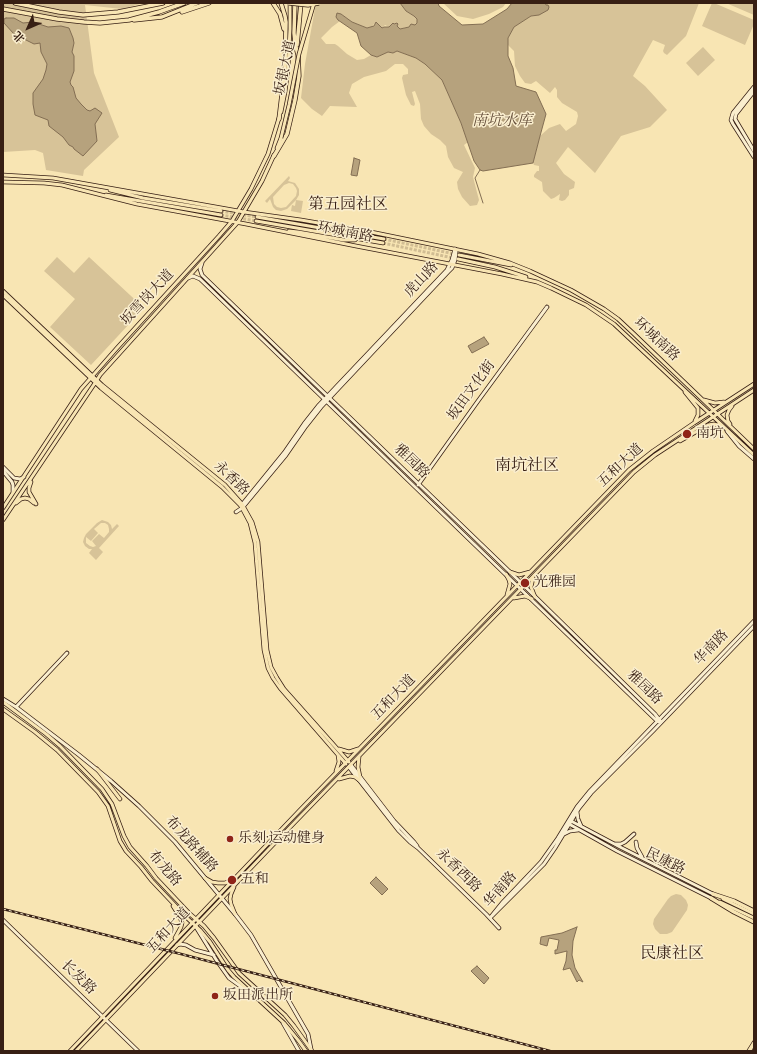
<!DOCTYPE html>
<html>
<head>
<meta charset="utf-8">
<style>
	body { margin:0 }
	#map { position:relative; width:757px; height:1054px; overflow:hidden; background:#f8e5b3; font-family:"IM FELL Double Pica","Noto Serif SC",serif }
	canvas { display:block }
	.frame { position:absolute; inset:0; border:4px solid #371f14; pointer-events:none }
	.north { position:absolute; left:8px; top:8px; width:40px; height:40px; -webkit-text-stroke:3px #faeece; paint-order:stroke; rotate:225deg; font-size:11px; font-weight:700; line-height:16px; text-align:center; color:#371f14 }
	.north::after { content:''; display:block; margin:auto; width:14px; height:18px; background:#371f14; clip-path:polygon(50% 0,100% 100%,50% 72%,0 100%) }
</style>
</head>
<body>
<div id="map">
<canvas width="757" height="1054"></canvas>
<div class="frame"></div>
<div class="north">北</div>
</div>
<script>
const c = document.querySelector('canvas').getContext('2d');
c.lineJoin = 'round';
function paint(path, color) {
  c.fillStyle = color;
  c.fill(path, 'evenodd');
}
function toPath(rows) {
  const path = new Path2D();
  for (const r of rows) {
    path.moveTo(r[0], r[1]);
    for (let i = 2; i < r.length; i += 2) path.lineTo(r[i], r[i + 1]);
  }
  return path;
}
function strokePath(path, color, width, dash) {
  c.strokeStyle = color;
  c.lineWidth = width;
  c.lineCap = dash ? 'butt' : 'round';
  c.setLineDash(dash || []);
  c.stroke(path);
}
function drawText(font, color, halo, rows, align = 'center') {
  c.font = font + ' "IM FELL Double Pica","Noto Serif SC",serif';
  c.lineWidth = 3;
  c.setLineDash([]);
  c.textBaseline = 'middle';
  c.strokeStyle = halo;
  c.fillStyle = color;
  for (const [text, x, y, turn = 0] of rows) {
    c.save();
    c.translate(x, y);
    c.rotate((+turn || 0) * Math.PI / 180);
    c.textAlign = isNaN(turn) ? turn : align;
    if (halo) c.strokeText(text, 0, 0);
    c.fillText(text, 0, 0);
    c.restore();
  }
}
paint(toPath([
	[3,3,143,3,122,9,85,5,94,73,119,137,84,170,83,176,46,170,43,153,35,150,3,152],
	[316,3,400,3,406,11,414,16,418,20,417,23,415,25,400,29,397,26,397,24,393,23,389,27,385,25,382,28,379,25,374,24,372,27,367,28,352,22,341,14,340,21,332,27,321,38,326,44,335,44,338,46,347,54,357,60,364,59,371,55,377,57,388,52,393,53,397,51,416,58,425,64,442,80,461,123,468,142,464,145,475,168,473,177,479,200,477,205,470,206,462,197,458,189,457,182,463,172,454,168,448,157,446,146,440,140,431,134,424,126,421,119,420,104,415,91,412,92,415,104,414,106,411,105,406,95,402,78,403,75,408,74,408,69,403,64,395,64,386,71,364,77,352,84,349,93,357,107,330,106,322,116,312,109,301,98,305,64],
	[443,3,506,3,503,7,489,14,473,19,457,16],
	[545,3,699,3,686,36,667,55,664,53,663,51,665,45,653,40,633,76,645,86,667,110,650,127,621,136,595,173,568,147,556,163,564,174,575,182,574,188,569,190,569,195,565,200,562,201,559,200,560,194,554,198,551,199,543,191,542,182,534,177,534,175,537,171,539,171,539,166,534,165,533,163,540,136,549,128,560,124,566,131,576,124,578,116,577,112,562,103,557,97,557,90,555,87,550,93,536,81,531,84,525,83,520,76,515,66,514,51,508,45,508,38,514,27,531,16,539,15,546,5],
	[712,3,714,3,754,20,754,24,745,45,702,26],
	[726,3,754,3,754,15],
	[703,47,715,60,698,76,686,63],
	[289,176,290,178,288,181,295,183,299,189,299,195,296,200,303,201,301,213,291,211,292,205,295,206,296,200,287,209,281,211,276,210,273,207,270,199,267,203,265,201],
	[289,183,293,184,296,188,297,191,296,196,286,207,281,208,277,207,274,204,273,197,284,185],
	[57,257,74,273,89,257,144,308,91,365,50,327,75,299,44,271],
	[102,520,108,522,111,525,112,529,117,524,119,526,99,548,103,552,96,560,89,553,92,549,89,549,85,546,83,542,84,538,86,534,97,523],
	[101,523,105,523,108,525,109,529,109,532,104,538,99,534,92,541,96,546,93,547,90,546,86,543,86,537,91,541,98,533,94,529],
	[676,894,681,895,686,900,688,905,687,910,672,932,667,934,660,934,655,929,653,924,654,919,668,899,671,896]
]), '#d7c398');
const water = toPath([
	[400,3,438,3,439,6,462,25,483,24,507,9,512,3,545,3,546,5,548,5,549,7,548,10,539,15,531,16,514,27,508,38,508,56,513,68,516,86,536,92,546,114,540,136,533,163,483,171,480,170,474,161,461,123,442,80,425,64,416,58,397,51,393,53,388,52,377,57,371,55,361,46,357,33,338,20,336,17,337,13,341,14,352,22,367,28,374,26,376,22,382,28,384,27,389,27,393,23,394,24,397,23,398,24,397,26,400,29,409,27,411,24,415,25,417,23,417,19,414,16,406,11,400,3],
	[6,18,14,18,23,23,33,22,48,27,61,26,69,28,73,38,74,43,72,52,74,56,74,71,70,82,71,85,73,87,76,98,81,104,87,110,90,111,95,108,102,113,95,124,97,141,83,156,74,149,73,147,69,145,63,137,49,126,48,120,35,115,33,104,33,93,43,79,46,70,47,64,41,52,40,43,34,44,14,34,4,23,4,19,6,18],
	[354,158,360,160,357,176,351,175,354,158],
	[484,337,489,344,472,353,468,346,484,337],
	[376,877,388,889,382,895,370,883,376,877],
	[577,927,573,941,572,955,575,968,583,982,579,980,577,982,570,968,563,970,566,961,567,951,555,954,555,950,557,950,559,940,549,938,547,946,540,944,541,937,562,933,577,927],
	[477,966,489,978,484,984,471,971,477,966]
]);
paint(water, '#b6a27d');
strokePath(water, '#836e53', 1);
strokePath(toPath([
	[480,170,475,178,483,203]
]), '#836e53', 1);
strokePath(toPath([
	[221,211,257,217],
	[221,215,256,221],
	[384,239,459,255],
	[383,243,453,258]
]), '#d1bd93', 3, [3, 1.5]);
const secondary = toPath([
	[754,87,733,113,731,120,733,124,754,157],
	[754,91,736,114,735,119,754,151],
	[202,263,200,269,202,275,510,572,655,714,661,722],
	[188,278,193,276,200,279,657,721,661,722],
	[727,431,739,446,754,459],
	[3,467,14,478,20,479,24,477],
	[3,471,12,482,13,485,13,492],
	[418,485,478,401,547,307],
	[241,506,284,453,304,424,319,405,447,270,452,260,455,249],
	[236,512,242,508,286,455,306,426,321,407,448,272,452,268,455,260,456,252,455,249],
	[3,699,16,707,79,755,111,781,139,806,175,842,235,914,251,935,308,1034,311,1049],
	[16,707,67,653],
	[351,765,394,821,414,842,417,846],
	[349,767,399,831,410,842,418,848,486,914,499,928],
	[577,812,578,819,581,826],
	[571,821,620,847,713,894],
	[569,824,617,851,711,898],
	[564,834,570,831,578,830],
	[636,842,637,848,642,857],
	[615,844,621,844,625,842,634,834],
	[492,916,544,864,555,848,579,808,591,793,653,731,754,626],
	[490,918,503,902,541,862,558,838,577,807,590,791,754,621],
	[3,920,138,1051],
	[196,927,217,961,229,978,247,991],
	[177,945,180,944,186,945,195,950,214,955],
	[283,1023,299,1051]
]);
const primary = toPath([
	[281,112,285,92,288,69,290,29,290,3],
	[277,148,281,138],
	[3,175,53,178,244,212,301,220,371,232,478,254,510,263,530,271,571,290,604,309,618,319,633,333,754,449],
	[3,182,44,183,62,185,137,204,246,224,356,246,502,274,537,282,551,288,586,305,614,324,754,455],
	[110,190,143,198,221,211],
	[106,195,221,215],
	[257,217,384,239],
	[256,221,383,243],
	[289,231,298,232,344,240,355,240],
	[459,255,511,265],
	[458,259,495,267,517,274,526,277],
	[3,291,102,385,225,485,242,504,252,522,258,542,267,650,271,667,277,678,284,689,349,762],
	[3,295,101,388,222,487,241,506,250,523,255,543,264,650,268,668,273,678,280,688,346,764],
	[685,392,698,408,698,415,695,421],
	[704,400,715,403,724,402],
	[730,424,728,421,727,415,729,410,732,406],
	[680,441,708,425,714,424,721,426],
	[31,482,29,488,29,492,36,504],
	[16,503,21,499,25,498,29,499,34,503],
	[3,508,81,389,117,348,219,236,232,221,251,189,268,154,279,118],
	[3,520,97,380,100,375,238,222,262,181,274,155],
	[510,572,519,575,530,572],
	[506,574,509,580,510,584,507,595],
	[533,578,531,587,535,597],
	[514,598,525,596,532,599],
	[3,702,46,734,60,746,102,789,112,804,124,836,130,847,147,866,156,878,190,914,204,926,214,938,239,973,285,1015,294,1026,312,1051],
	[3,709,35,732,57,750,98,792,108,806,120,841,126,851,141,867,152,881,187,918,200,930,210,942,228,970,234,977,284,1023,298,1040,306,1051],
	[339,749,349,752,358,749],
	[359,757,358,767,360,777],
	[97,769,120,799],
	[336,771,339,762,338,755],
	[339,779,350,776,355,777,359,780],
	[205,878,212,882,218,883,225,883,232,880],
	[234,887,231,894,230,899,231,904,235,914],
	[723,899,754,914],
	[720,902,754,918],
	[173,906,180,917,182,923,181,927,175,938],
	[70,1051,300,810,629,470,653,451,694,423,754,384],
	[76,1051,268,850,634,472,655,455,754,390]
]);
const highway = toPath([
	[15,3,59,12,83,15,118,12,163,3],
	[273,3,280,14,284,29],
	[3,9,57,19,84,22,100,23,129,20,159,12,184,3],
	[182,12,209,3],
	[134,20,162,17,197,3],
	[297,45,301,3],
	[279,119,285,69,286,22,285,16,281,3],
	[274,156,287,134,295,100,299,76,298,55,295,43,294,33,295,3],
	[713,894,734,901,754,911],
	[711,898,734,912,754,922],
	[749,1051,754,1043]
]);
strokePath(secondary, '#371f14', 4.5);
strokePath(primary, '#371f14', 4.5);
strokePath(highway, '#371f14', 5);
strokePath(secondary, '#faeece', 3);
strokePath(primary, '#f8e5b3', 3);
strokePath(highway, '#f8e5b3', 3.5);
const rail = toPath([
	[3,909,181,954,550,1051]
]);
strokePath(rail, '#371f14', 2.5);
strokePath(rail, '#faeece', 1, [3]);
const primaryBridge = toPath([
	[281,138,289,105,299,54,314,3]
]);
const highwayBridge = toPath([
	[289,3,308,5,319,3]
]);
strokePath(primaryBridge, '#371f14', 4.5, []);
strokePath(highwayBridge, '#371f14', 5, []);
strokePath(primaryBridge, '#f8e5b3', 3);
strokePath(highwayBridge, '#f8e5b3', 3.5);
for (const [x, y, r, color] of [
	[687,434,5,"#8f2418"],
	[525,583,5,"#8f2418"],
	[230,839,4,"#8f2418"],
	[232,880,5,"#8f2418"],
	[215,996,4,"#8f2418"]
]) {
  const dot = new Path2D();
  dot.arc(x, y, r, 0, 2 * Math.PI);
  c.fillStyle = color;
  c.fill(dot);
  strokePath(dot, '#faeece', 1.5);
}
drawText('14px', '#371f14', '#faeece', [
	["坂银大道",286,68,-78],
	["环城南路",345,233,11],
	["虎山路",422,280,-47],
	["坂雪岗大道",148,298,-47],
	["环城南路",656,340,43],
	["坂田文化街",472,391,-54],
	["雅园路",411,462,44],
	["五和大道",621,466,-43],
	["永香路",231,479,43],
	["华南路",712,648,-46],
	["雅园路",644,688,44],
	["五和大道",394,698,-46],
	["布龙路辅路",191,845,48],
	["民康路",665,862,26],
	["布龙路",164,869,49],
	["永香西路",458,871,44],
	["华南路",501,890,-49],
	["五和大道",169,931,-47],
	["长发路",78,978,44]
]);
drawText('14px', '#371f14', '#faeece', [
	["南坑",696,434],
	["光雅园",534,583],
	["乐刻·运动健身",238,839],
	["五和",241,880],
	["坂田派出所",223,996]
], 'left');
drawText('italic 15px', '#634d39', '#faeece', [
	["南坑水库",502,122]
]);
drawText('16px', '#371f14', '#faeece', [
	["第五园社区",348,206],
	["南坑社区",527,467],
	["民康社区",672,955]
]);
</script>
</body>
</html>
